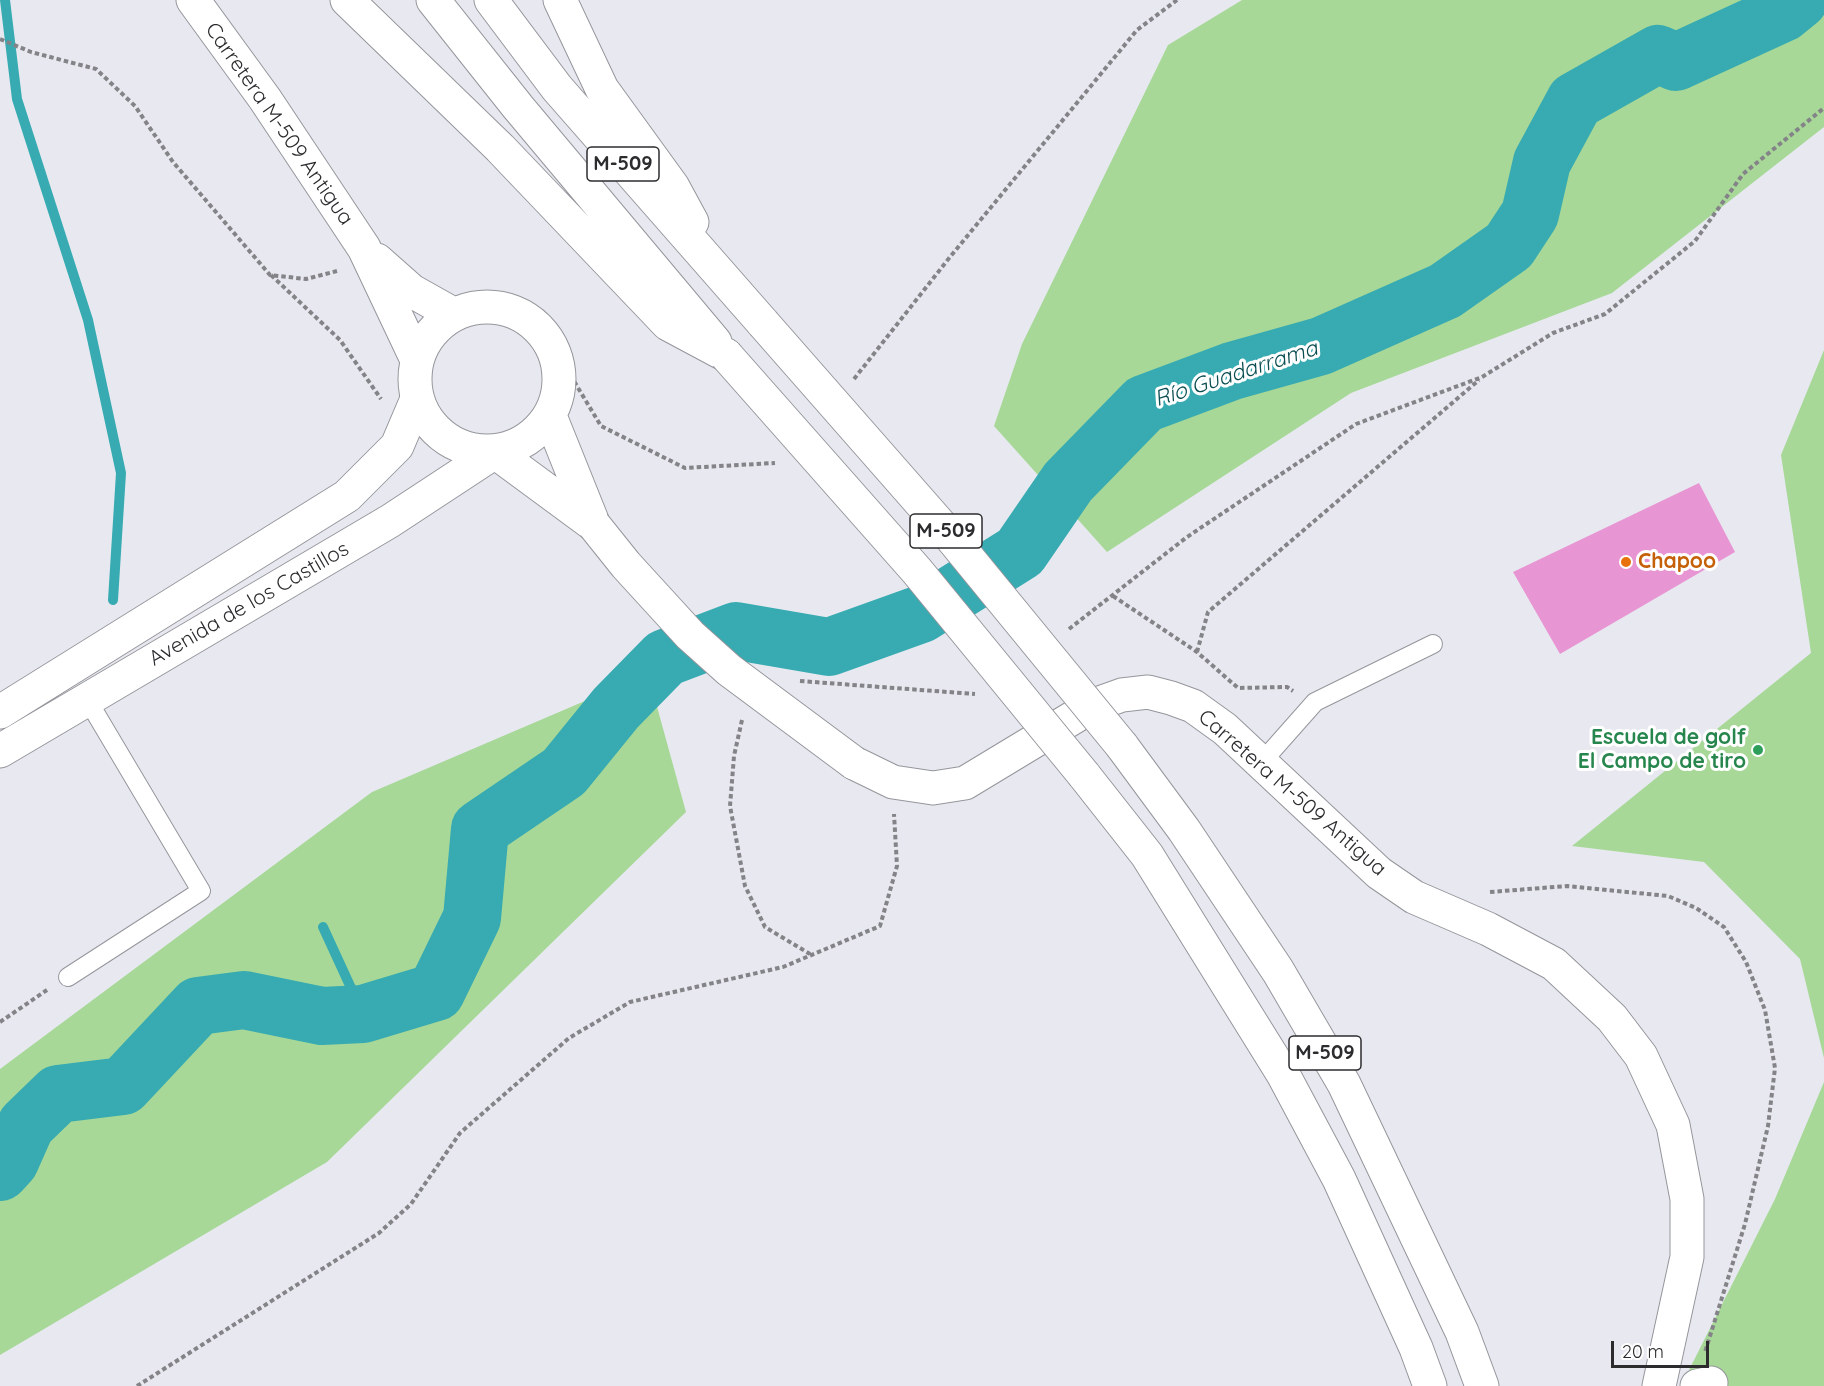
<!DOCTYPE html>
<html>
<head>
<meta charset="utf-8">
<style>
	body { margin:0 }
	#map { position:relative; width:1824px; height:1386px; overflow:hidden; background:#e8e9f0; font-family:Quicksand,sans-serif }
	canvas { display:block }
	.scale { position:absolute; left:1611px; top:1341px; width:98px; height:27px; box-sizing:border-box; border:3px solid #2c2c2f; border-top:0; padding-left:8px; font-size:18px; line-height:21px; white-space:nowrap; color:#2c2c2f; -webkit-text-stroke:4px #fff; paint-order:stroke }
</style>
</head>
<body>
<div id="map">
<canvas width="1824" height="1386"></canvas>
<div class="scale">20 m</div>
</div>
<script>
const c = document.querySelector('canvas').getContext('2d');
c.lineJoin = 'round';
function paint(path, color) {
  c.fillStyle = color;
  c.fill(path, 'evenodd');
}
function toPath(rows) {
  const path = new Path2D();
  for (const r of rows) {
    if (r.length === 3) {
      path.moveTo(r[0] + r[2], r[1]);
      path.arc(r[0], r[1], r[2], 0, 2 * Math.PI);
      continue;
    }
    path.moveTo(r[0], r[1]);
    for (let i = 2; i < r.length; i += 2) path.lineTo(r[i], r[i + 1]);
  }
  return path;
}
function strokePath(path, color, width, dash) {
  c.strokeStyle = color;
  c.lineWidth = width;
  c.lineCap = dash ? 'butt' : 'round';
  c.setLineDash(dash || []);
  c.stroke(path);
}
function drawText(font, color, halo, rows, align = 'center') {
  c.font = font + ' Quicksand,sans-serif';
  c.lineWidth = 6;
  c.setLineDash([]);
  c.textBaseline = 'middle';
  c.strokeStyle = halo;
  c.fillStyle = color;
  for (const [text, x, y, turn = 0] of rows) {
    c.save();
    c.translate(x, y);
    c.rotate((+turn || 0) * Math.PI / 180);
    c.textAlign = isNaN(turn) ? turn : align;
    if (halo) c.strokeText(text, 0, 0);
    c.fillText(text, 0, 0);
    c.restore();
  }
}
paint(toPath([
	[1242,0,1824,0,1824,127,1612,293,1351,393,1107,552,994,426,1022,344,1168,45],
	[1824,350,1824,1058,1800,959,1704,862,1572,846,1811,653,1781,455],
	[648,674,686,812,327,1162,0,1355,0,1069,372,792],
	[1824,1082,1824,1386,1681,1386,1775,1199]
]), '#a7d898');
strokePath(toPath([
	[5,0,17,99,88,320,121,473,113,600],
	[323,927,363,1014]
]), '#37abb1', 10);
strokePath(toPath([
	[0,1172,10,1161,26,1125,58,1094,123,1086,198,1006,244,1000,322,1016,363,1014,436,992,472,918,480,829,564,772,616,708,665,658,736,631,829,647,921,614,1020,552,1068,482,1144,404,1232,371,1321,346,1445,291,1509,246,1530,214,1542,162,1575,101,1658,54,1676,62,1783,13,1799,0]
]), '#37abb1', 58);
paint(toPath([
	[1699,483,1735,552,1560,654,1513,572]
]), '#e895d3');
const lane = toPath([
	[1261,763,1315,702,1433,644],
	[68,977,201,891,87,699]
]);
const street = toPath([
	[0,712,347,496,397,446,417,399],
	[0,751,390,521,495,452],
	[1697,1386,1711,1383]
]);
const secondary = toPath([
	[193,0,265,99,364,248,417,360],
	[377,260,412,291,453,314],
	[487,379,72],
	[550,416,593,523],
	[495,452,594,525],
	[854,763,893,782,933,788,965,783,1094,705,1122,695,1148,692,1171,698,1193,706,1225,729,1379,873,1414,897,1488,929,1554,964,1612,1018,1641,1056,1673,1125,1687,1199,1687,1257,1659,1386]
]);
const highway = toPath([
	[347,0,500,148,668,324,726,355],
	[433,0,518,107,715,342],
	[491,0,557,88,763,323],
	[560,0,602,89,673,187,692,222],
	[1122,746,1184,830,1278,971,1344,1084,1462,1332,1482,1386],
	[1084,775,1147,855,1283,1074,1339,1179,1416,1348,1430,1386]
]);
strokePath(lane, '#95969c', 20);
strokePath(street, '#95969c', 35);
strokePath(secondary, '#95969c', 35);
strokePath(highway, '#95969c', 35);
strokePath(toPath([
	[0,39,31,52,96,69,135,106,173,162,270,275,306,279,337,271],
	[271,275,340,340,381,399],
	[551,343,601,426,685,468,775,463],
	[854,379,950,257,1137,30,1177,0],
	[1113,596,1197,652,1238,688,1287,687,1293,691],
	[1069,629,1187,537,1356,424,1482,377,1553,333,1605,314,1695,241,1743,174,1824,108],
	[1197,652,1208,612,1479,380],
	[800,681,975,694],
	[742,720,734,756,730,806,745,886,765,927,810,954],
	[1490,892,1567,886,1668,896,1696,908,1724,927,1746,962,1765,1010,1775,1068,1768,1126,1745,1224,1705,1352],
	[0,1022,47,990],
	[137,1386,379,1233,411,1204,460,1133,569,1038,630,1002,783,967,880,926,897,866,894,814]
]), '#838388', 4, [4.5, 3]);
strokePath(lane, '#fff', 18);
strokePath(street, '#fff', 33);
strokePath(secondary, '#fff', 33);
strokePath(highway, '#fff', 33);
const secondaryBridge = toPath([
	[594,525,626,565,690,635,729,670,854,763]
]);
const highwayBridge = toPath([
	[763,323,950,536,1122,746],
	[726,355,917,571,1084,775]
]);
strokePath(secondaryBridge, '#95969c', 35, []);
strokePath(highwayBridge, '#95969c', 35, []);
strokePath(secondaryBridge, '#fff', 33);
strokePath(highwayBridge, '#fff', 33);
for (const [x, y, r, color] of [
	[1626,562,6,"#e8710a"],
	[1758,750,6,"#2e9e5b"]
]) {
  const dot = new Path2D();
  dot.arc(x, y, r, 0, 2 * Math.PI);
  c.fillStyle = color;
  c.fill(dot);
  strokePath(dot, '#fff', 2);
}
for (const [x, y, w] of [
	[623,164,72],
	[946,531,72],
	[1325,1053,72]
]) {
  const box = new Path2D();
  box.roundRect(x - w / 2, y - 17, w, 34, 4.5);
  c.fillStyle = '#fff';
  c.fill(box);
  strokePath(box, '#2c2c2f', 1.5);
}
drawText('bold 20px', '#2c2c2f', null, [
	["M-509",623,164],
	["M-509",946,531],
	["M-509",1325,1053]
]);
drawText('21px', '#2c2c2f', '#fff', [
	["Carretera M-509 Antigua",279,124,55],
	["Avenida de los Castillos",249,604,-30],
	["Carretera M-509 Antigua",1292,793,41]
]);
drawText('bold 21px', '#c56008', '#fff', [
	["Chapoo",1638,562]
], 'left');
drawText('bold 21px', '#27864d', '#fff', [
	["Escuela de golf",1746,738],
	["El Campo de tiro",1746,762]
], 'right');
drawText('italic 22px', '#0a4e51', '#fff', [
	["Río Guadarrama",1236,374,-18]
]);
</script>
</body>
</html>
